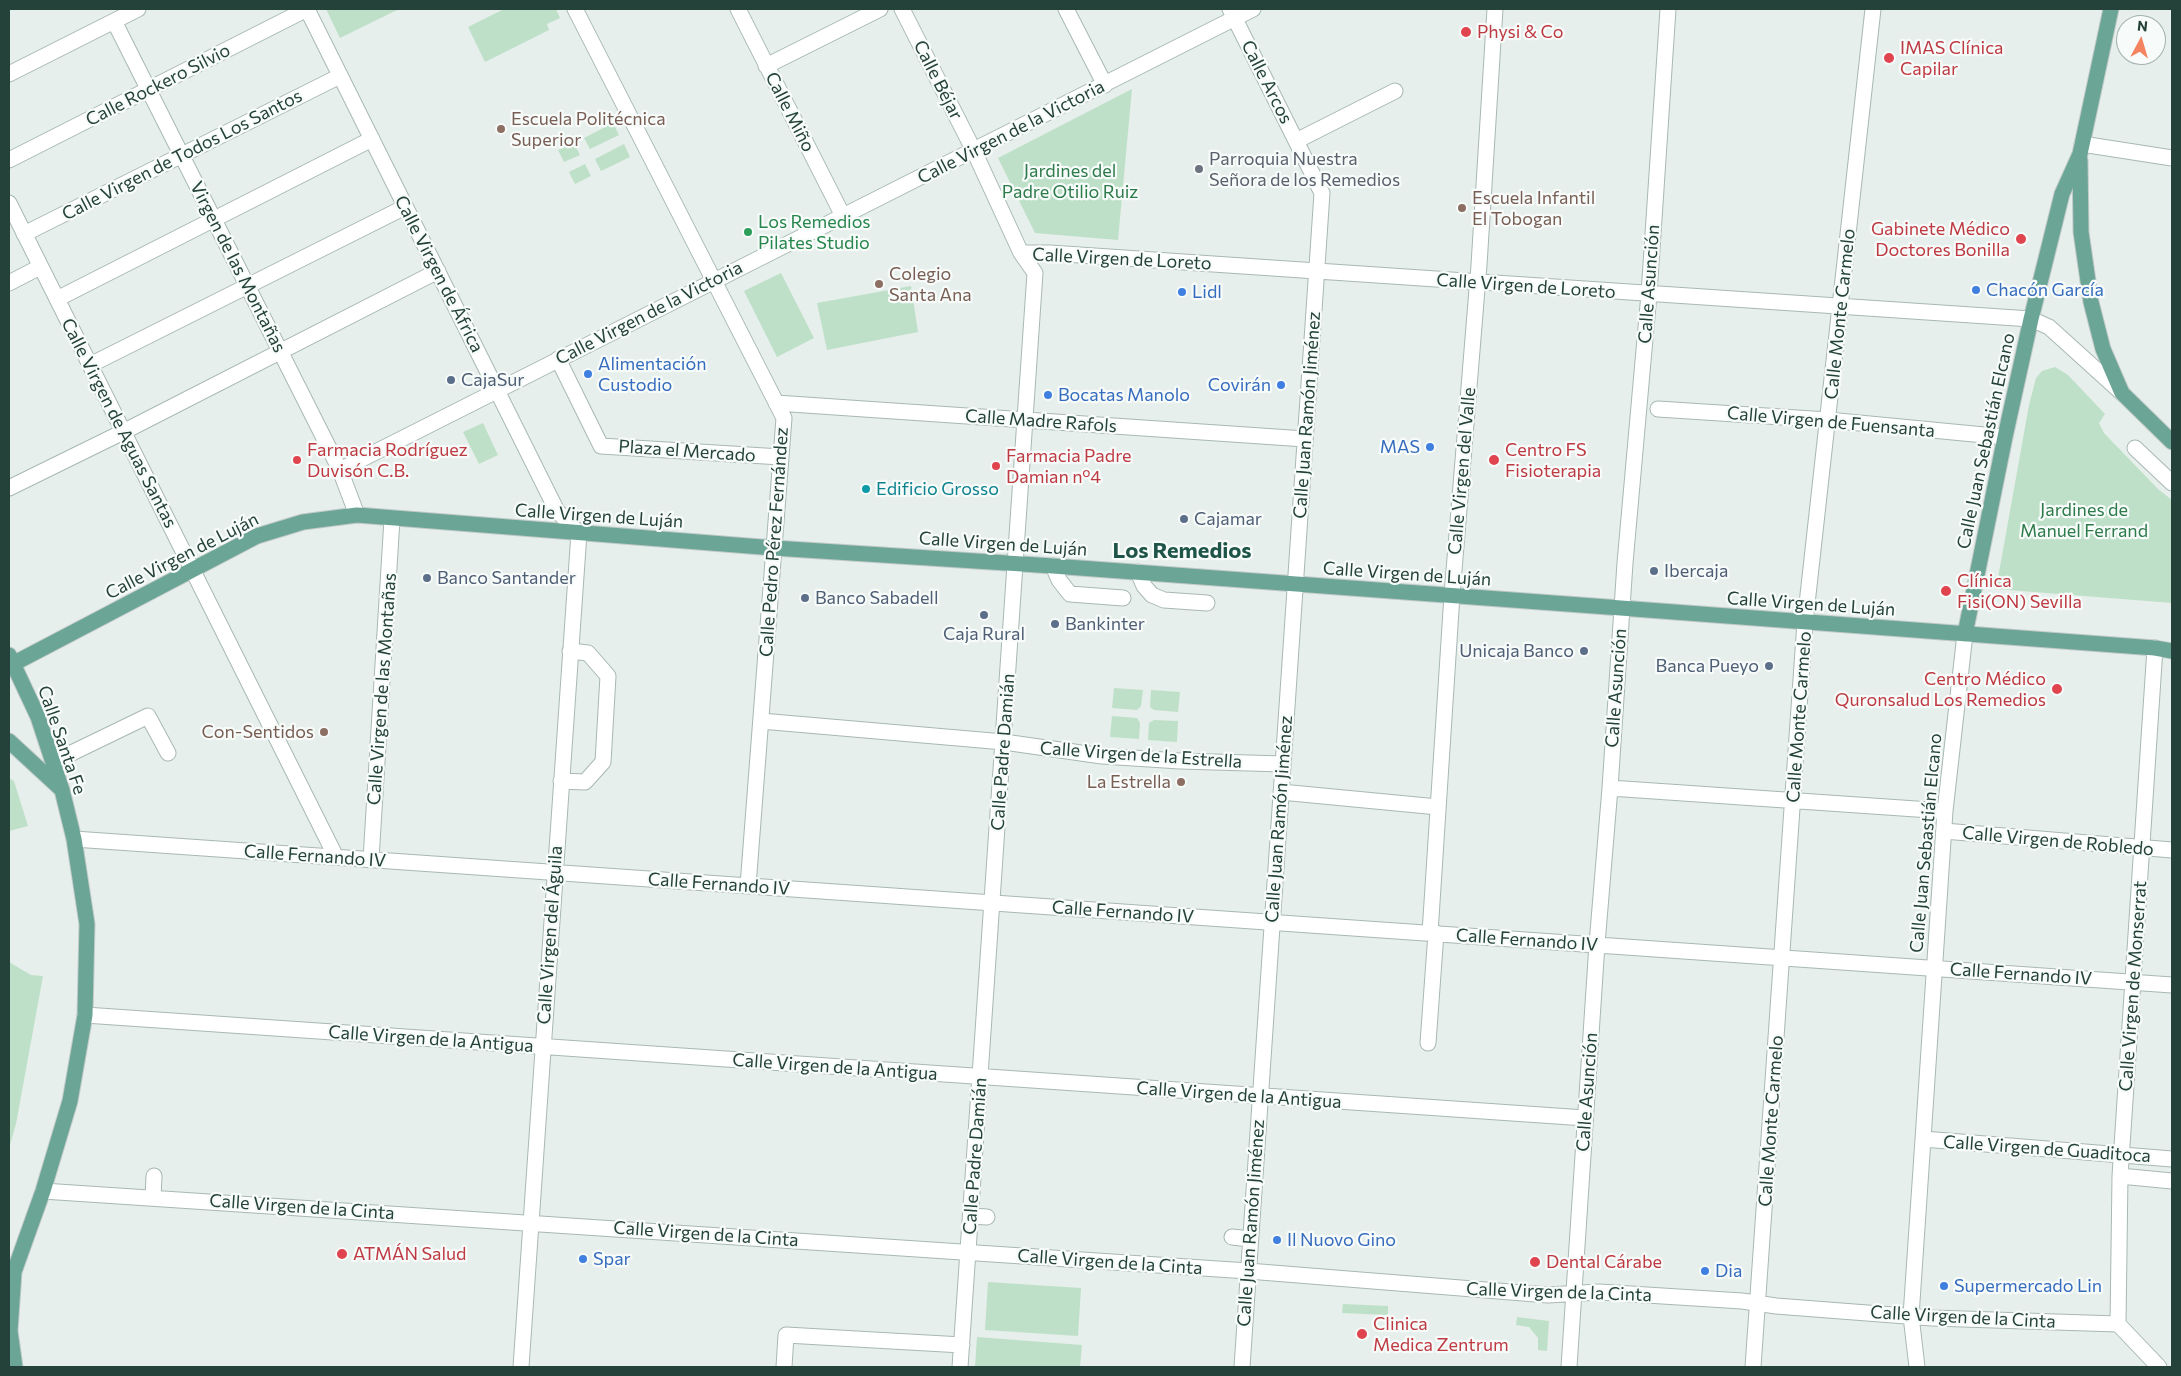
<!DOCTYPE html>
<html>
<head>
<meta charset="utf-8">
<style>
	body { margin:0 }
	#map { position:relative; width:2181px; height:1376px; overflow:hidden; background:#e6efeb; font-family:Commissioner,sans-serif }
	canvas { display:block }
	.frame { position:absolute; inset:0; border:10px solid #24423a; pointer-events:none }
	.north { position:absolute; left:2116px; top:15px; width:50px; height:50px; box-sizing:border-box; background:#f7fbf9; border:1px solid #a3b1ad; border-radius:50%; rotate:6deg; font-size:14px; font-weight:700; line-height:20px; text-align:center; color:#24423a }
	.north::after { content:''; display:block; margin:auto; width:18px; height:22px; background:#f4845f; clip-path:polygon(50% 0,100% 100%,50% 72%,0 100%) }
</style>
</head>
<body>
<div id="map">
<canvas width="2181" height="1376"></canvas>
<div class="frame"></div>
<div class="north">N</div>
</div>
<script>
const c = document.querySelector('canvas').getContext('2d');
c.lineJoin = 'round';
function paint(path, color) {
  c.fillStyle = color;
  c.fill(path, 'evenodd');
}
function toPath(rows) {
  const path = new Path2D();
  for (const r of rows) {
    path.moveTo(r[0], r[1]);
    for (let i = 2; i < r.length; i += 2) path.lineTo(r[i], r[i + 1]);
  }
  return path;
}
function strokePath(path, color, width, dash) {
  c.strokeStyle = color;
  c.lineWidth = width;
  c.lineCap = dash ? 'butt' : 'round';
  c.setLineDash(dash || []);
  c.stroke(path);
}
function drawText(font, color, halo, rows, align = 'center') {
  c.font = font + ' Commissioner,sans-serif';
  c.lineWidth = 4.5;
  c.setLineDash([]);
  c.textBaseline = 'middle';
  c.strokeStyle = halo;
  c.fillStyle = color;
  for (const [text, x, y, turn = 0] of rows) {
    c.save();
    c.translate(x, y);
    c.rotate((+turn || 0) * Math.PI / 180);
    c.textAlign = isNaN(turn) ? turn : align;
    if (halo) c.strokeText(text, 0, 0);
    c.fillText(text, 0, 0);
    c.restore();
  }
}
paint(toPath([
	[326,9,396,9,397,10,340,38],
	[504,9,556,9,560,18,547,24,549,30,485,62,468,27],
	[1132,89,1118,240,1035,233,998,158],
	[613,123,619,135,590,149,584,138],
	[574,143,580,155,564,162,558,150],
	[624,144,630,157,601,171,595,159],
	[585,164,591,176,575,184,569,172],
	[781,273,814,338,777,357,744,291],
	[911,286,918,332,827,350,817,303],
	[2055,367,2068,375,2105,414,2099,423,2104,433,2158,489,2172,500,2172,603,1996,589,2029,405,2036,378,2042,371],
	[483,423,498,455,479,464,463,432],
	[1114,688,1143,690,1141,706,1137,710,1112,708],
	[1151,690,1180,692,1178,712,1154,710,1150,707],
	[1112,716,1137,718,1140,723,1139,739,1110,737],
	[1154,720,1178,721,1177,742,1148,740,1149,723],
	[9,778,14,781,28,826,9,831],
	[9,962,31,975,43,976,16,1124,9,1148],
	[988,1282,1081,1288,1078,1336,985,1330],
	[1343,1304,1388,1306,1388,1315,1342,1313],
	[1517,1317,1549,1321,1547,1351,1538,1350,1538,1338,1529,1327,1516,1325],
	[977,1337,1082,1345,1080,1367,975,1367]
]), '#bfe0c8');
const minor = toPath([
	[307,9,557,511,579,533,521,1367],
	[575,9,784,418,748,886],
	[738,9,843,216],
	[902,9,974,151,1021,253,1035,273,960,1367],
	[1066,9,1105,85],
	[1230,9,1322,193,1242,1367],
	[114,21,340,470,357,515],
	[766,66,880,9],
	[9,74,138,9],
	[1296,141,1395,91],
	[2082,144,2172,158],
	[9,160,307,9],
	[9,203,336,857],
	[24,234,340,76],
	[1021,253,1050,253,1317,271,2031,319,2049,327,2122,393],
	[9,283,40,267],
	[57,299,372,139],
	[558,359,601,446,781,457],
	[90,365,405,207],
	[776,403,1305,439],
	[1658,409,1828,420,2005,437],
	[2135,448,2172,483],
	[340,470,1253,9],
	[9,488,123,432,438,271],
	[1053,566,1059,580,1070,594,1123,598],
	[1138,572,1144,586,1152,595,1164,600,1207,603],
	[761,721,1004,742,1102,756,1180,761,1283,764],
	[53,762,148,716,168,753],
	[561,781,585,782,603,762,608,676,588,653,570,651],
	[1610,788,1945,811],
	[1281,792,1438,807],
	[1944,831,2172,850],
	[74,839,2172,985],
	[371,859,392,519],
	[1430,933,1452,595,1479,265,1495,9],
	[85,1015,1585,1118],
	[1428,1043,1436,933],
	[1923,1139,2172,1159],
	[2120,1176,2172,1181],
	[43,1191,1248,1271,1548,1295,1599,1292,1742,1301,1776,1306,1932,1318,2118,1324,2159,1367],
	[153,1198,154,1176],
	[971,1216,987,1217],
	[1232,1237,1250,1239],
	[2118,1324,2120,1176,2155,648],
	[784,1367,786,1335,962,1345],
	[1569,1367,1597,944,1610,788,1625,563,1649,294,1668,9],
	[1753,1367,1805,622,1873,9],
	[1917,1367,1911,1316,1923,1139,1945,811,1965,634]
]);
const major = toPath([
	[2080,160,2081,232,2091,302,2103,349,2122,393,2172,442],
	[1965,634,2005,437,2031,319,2062,194,2080,154,2111,9],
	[9,655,38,717,62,790,74,839,87,924,85,1015,70,1101,43,1191,14,1272,10,1331,15,1367],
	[9,666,257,536,303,522,357,515,774,548,1053,566,1594,606,2155,648,2172,651],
	[9,741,61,789]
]);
strokePath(minor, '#a8b8b2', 17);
strokePath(major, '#c2cac8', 17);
strokePath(minor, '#fff', 15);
strokePath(major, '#6aa596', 15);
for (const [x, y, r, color] of [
	[1466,32,6,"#e0444e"],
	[1889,58,6,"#e0444e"],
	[501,129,5,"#8d6e63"],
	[1199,169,5,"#6b7280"],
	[1462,208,5,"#8d6e63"],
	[748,232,5,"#2e9e5b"],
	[2021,239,6,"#e0444e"],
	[879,284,5,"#8d6e63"],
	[1976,290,5,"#3f7fe0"],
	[1182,292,5,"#3f7fe0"],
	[588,374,5,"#3f7fe0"],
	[451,380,5,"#5c6f8a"],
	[1281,385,5,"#3f7fe0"],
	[1048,395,5,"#3f7fe0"],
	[1430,447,5,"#3f7fe0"],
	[297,460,5,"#e0444e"],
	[1494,460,6,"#e0444e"],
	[996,466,5,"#e0444e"],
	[866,489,5,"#0f9aa8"],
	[1184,519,5,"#5c6f8a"],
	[1654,571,5,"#5c6f8a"],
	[427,578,5,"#5c6f8a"],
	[1946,591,6,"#e0444e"],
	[805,598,5,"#5c6f8a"],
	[984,615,5,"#5c6f8a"],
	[1055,624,5,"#5c6f8a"],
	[1584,651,5,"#5c6f8a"],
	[1769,666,5,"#5c6f8a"],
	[2057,689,6,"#e0444e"],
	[324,732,5,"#8d6e63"],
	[1181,782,5,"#8d6e63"],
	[1277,1240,5,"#3f7fe0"],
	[342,1254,6,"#e0444e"],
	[583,1259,5,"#3f7fe0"],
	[1535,1262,6,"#e0444e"],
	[1705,1271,5,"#3f7fe0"],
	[1944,1286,5,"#3f7fe0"],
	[1362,1334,6,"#e0444e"]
]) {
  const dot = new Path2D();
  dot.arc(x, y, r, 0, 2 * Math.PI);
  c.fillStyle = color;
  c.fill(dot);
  strokePath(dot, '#f7fbf9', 2);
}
drawText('18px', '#be3a42', '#f7fbf9', [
	["Physi & Co",1477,32],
	["IMAS Clínica",1900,48],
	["Capilar",1900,69],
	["Gabinete Médico",2010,229,"right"],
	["Doctores Bonilla",2010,250,"right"],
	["Farmacia Rodríguez",307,450],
	["Duvisón C.B.",307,471],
	["Centro FS",1505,450],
	["Fisioterapia",1505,471],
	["Farmacia Padre",1006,456],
	["Damian nº4",1006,477],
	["Clínica",1957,581],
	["Fisi(ON) Sevilla",1957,602],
	["Centro Médico",2046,679,"right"],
	["Quronsalud Los Remedios",2046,700,"right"],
	["ATMÁN Salud",353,1254],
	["Dental Cárabe",1546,1262],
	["Clinica",1373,1324],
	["Medica Zentrum",1373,1345]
], 'left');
drawText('18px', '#24423a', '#f7fbf9', [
	["Calle Béjar",938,80,63],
	["Calle Arcos",1267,82,63],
	["Calle Rockero Silvio",158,85,-27],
	["Calle Miño",790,112,63],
	["Calle Virgen de la Victoria",1011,132,-27],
	["Calle Virgen de Todos Los Santos",182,155,-27],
	["Calle Virgen de Loreto",1122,259,3],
	["Virgen de las Montañas",238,267,63],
	["Calle Virgen de África",439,274,63],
	["Calle Asunción",1649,284,-86],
	["Calle Virgen de Loreto",1526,286,4],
	["Calle Virgen de la Victoria",649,313,-27],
	["Calle Monte Carmelo",1840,314,-84],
	["Calle Juan Ramón Jiménez",1307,415,-86],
	["Calle Madre Rafols",1041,421,4],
	["Calle Virgen de Fuensanta",1831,422,5],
	["Calle Virgen de Aguas Santas",119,423,63],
	["Calle Juan Sebastián Elcano",1986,441,-78],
	["Plaza el Mercado",687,451,4],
	["Calle Virgen del Valle",1462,471,-85],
	["Calle Virgen de Luján",599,516,4],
	["Calle Pedro Pérez Fernández",774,542,-86],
	["Calle Virgen de Luján",1003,544,4],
	["Calle Virgen de Luján",182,556,-27],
	["Calle Virgen de Luján",1407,574,4],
	["Calle Virgen de Luján",1811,604,4],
	["Calle Asunción",1616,688,-86],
	["Calle Virgen de las Montañas",382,689,-86],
	["Calle Monte Carmelo",1799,717,-86],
	["Calle Santa Fe",62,740,71],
	["Calle Padre Damián",1003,752,-86],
	["Calle Virgen de la Estrella",1141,755,4],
	["Calle Juan Ramón Jiménez",1279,819,-86],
	["Calle Virgen de Robledo",2058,841,5],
	["Calle Juan Sebastián Elcano",1926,843,-85],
	["Calle Fernando IV",315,856,4],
	["Calle Fernando IV",719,884,4],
	["Calle Fernando IV",1123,912,4],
	["Calle Virgen del Águila",550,935,-86],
	["Calle Fernando IV",1527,940,4],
	["Calle Fernando IV",2021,974,4],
	["Calle Virgen de Monserrat",2133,986,-86],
	["Calle Virgen de la Antigua",431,1039,4],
	["Calle Virgen de la Antigua",835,1067,4],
	["Calle Asunción",1587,1092,-86],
	["Calle Virgen de la Antigua",1239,1095,4],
	["Calle Monte Carmelo",1771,1121,-86],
	["Calle Virgen de Guaditoca",2047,1149,4],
	["Calle Padre Damián",975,1156,-86],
	["Calle Virgen de la Cinta",302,1207,4],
	["Calle Juan Ramón Jiménez",1251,1223,-86],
	["Calle Virgen de la Cinta",706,1234,4],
	["Calle Virgen de la Cinta",1110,1262,4],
	["Calle Virgen de la Cinta",1559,1292,2],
	["Calle Virgen de la Cinta",1963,1317,3]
]);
drawText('18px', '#785e54', '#f7fbf9', [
	["Escuela Politécnica",511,119],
	["Superior",511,140],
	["Escuela Infantil",1472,198],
	["El Tobogan",1472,219],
	["Colegio",889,274],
	["Santa Ana",889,295],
	["Con-Sentidos",314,732,"right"],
	["La Estrella",1171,782,"right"]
], 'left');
drawText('18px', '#5b616d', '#f7fbf9', [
	["Parroquia Nuestra",1209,159],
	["Señora de los Remedios",1209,180]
], 'left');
drawText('18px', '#2d7a4b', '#f7fbf9', [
	["Jardines del",1070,171],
	["Padre Otilio Ruiz",1070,192],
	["Jardines de",2084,510],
	["Manuel Ferrand",2084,531]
]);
drawText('18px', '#27864d', '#f7fbf9', [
	["Los Remedios",758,222],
	["Pilates Studio",758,243]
], 'left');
drawText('18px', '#366cbe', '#f7fbf9', [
	["Chacón García",1986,290],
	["Lidl",1192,292],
	["Alimentación",598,364],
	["Custodio",598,385],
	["Covirán",1271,385,"right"],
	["Bocatas Manolo",1058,395],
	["MAS",1420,447,"right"],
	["Il Nuovo Gino",1287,1240],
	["Spar",593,1259],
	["Dia",1715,1271],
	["Supermercado Lin",1954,1286]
], 'left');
drawText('18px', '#4e5e75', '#f7fbf9', [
	["CajaSur",461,380],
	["Cajamar",1194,519],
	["Ibercaja",1664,571],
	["Banco Santander",437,578],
	["Banco Sabadell",815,598],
	["Bankinter",1065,624],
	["Caja Rural",984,634,"center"],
	["Unicaja Banco",1574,651,"right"],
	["Banca Pueyo",1759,666,"right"]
], 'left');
drawText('18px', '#0d838f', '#f7fbf9', [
	["Edificio Grosso",876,489]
], 'left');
drawText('bold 22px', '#1f5548', '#f7fbf9', [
	["Los Remedios",1182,551]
]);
</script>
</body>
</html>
